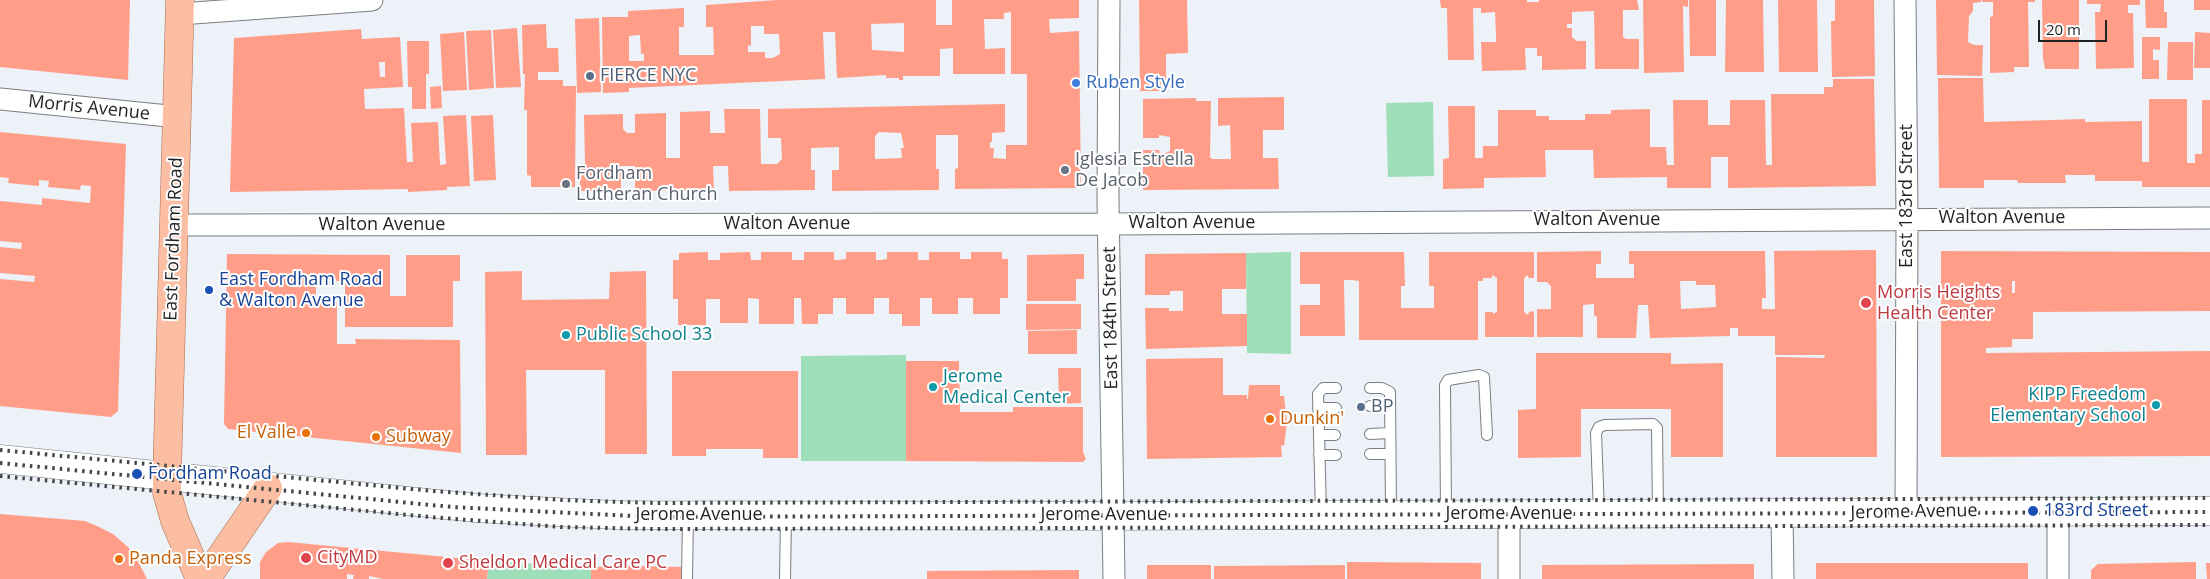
<!DOCTYPE html>
<html>
<head>
<meta charset="utf-8">
<style>
	body { margin:0 }
	#map { position:relative; width:2210px; height:579px; overflow:hidden; background:#ecf2f7; font-family:"Open Sans",sans-serif }
	canvas { display:block }
	.scale { position:absolute; left:2038px; top:20px; width:69px; height:22px; box-sizing:border-box; border:2px solid #1f2123; border-top:0; padding-left:6px; font-size:15px; line-height:18px; white-space:nowrap; color:#1f2123; -webkit-text-stroke:4px #fefefe; paint-order:stroke }
</style>
</head>
<body>
<div id="map">
<canvas width="2210" height="579"></canvas>
<div class="scale">20 m</div>
</div>
<script>
const c = document.querySelector('canvas').getContext('2d');
c.lineJoin = 'round';
function paint(path, color) {
  c.fillStyle = color;
  c.fill(path, 'evenodd');
}
function toPath(rows) {
  const path = new Path2D();
  for (const r of rows) {
    path.moveTo(r[0], r[1]);
    for (let i = 2; i < r.length; i += 2) path.lineTo(r[i], r[i + 1]);
  }
  return path;
}
function strokePath(path, color, width, dash) {
  c.strokeStyle = color;
  c.lineWidth = width;
  c.lineCap = dash ? 'butt' : 'round';
  c.setLineDash(dash || []);
  c.stroke(path);
}
function drawText(font, color, halo, rows, align = 'center') {
  c.font = font + ' "Open Sans",sans-serif';
  c.lineWidth = 4;
  c.setLineDash([]);
  c.textBaseline = 'middle';
  c.strokeStyle = halo;
  c.fillStyle = color;
  for (const [text, x, y, turn = 0] of rows) {
    c.save();
    c.translate(x, y);
    c.rotate((+turn || 0) * Math.PI / 180);
    c.textAlign = isNaN(turn) ? turn : align;
    if (halo) c.strokeText(text, 0, 0);
    c.fillText(text, 0, 0);
    c.restore();
  }
}
paint(toPath([
	[1433,102,1434,176,1388,177,1386,103],
	[1291,252,1291,354,1247,353,1246,253],
	[906,355,906,461,801,461,801,356],
	[489,561,591,567,591,579,487,579]
]), '#9edfb9');
paint(toPath([
	[0,0,130,0,128,80,0,67],
	[777,0,936,0,936,25,952,25,952,0,1079,0,1079,18,1049,19,1050,33,1079,31,1081,188,955,189,955,169,958,168,958,135,936,135,936,169,939,169,939,190,832,191,832,170,839,170,839,147,811,148,811,170,815,170,815,190,729,191,728,166,713,166,714,190,635,191,635,166,621,166,621,191,580,191,580,164,585,164,584,115,623,114,623,129,627,133,635,133,635,114,666,113,666,158,680,158,680,112,710,111,710,133,725,133,724,109,760,109,761,164,777,164,782,159,781,138,768,138,768,109,1005,104,1005,132,992,133,992,142,990,142,990,148,994,148,993,158,1006,159,1006,145,1027,145,1027,74,1011,74,1011,12,1004,13,1004,19,984,19,985,49,1005,48,1005,74,953,74,953,48,940,49,940,76,903,76,903,80,899,80,899,78,886,78,886,75,837,78,835,32,823,32,825,79,629,88,629,92,603,93,602,17,628,17,628,11,684,8,684,27,679,27,679,55,714,55,713,27,706,27,706,5],
	[904,23,904,52,872,50,871,24],
	[751,26,764,26,764,34,779,34,780,54,773,58,765,58,765,52,748,52,748,45,751,46],
	[640,35,641,54,644,54,644,61,629,61,629,36],
	[879,132,901,133,904,148,901,148,902,158,875,159,875,136],
	[1139,0,1187,0,1188,53,1166,54,1166,91,1140,91],
	[1440,0,1527,0,1527,2,1539,2,1539,0,1637,0,1639,10,1623,10,1623,37,1626,39,1639,39,1639,69,1595,69,1594,11,1572,12,1572,24,1567,24,1567,28,1572,28,1572,37,1577,41,1586,41,1586,69,1542,70,1542,56,1537,56,1537,48,1525,48,1526,70,1482,71,1481,42,1496,42,1496,35,1495,12,1481,13,1481,8,1473,8,1474,60,1448,60,1447,8,1441,8],
	[1643,0,1688,0,1688,7,1683,6,1684,72,1644,73],
	[1689,0,1716,0,1716,56,1690,56],
	[1726,0,1763,0,1764,72,1725,72],
	[1778,0,1817,0,1818,72,1779,72],
	[1835,0,1874,0,1875,76,1832,77,1831,21,1835,21],
	[1936,0,1981,0,1981,2,1973,3,1973,11,1969,16,1968,42,1974,45,1983,45,1982,76,1937,75],
	[1982,0,2035,0,2035,2,2028,2,2029,67,2014,67,2014,72,1990,73,1990,17,1993,16,1993,2,1982,2],
	[2042,0,2079,0,2079,69,2045,69,2043,58],
	[2087,0,2140,0,2140,5,2128,5,2128,13,2133,13,2134,68,2096,69,2095,12,2100,12,2101,4,2087,4],
	[2145,0,2164,0,2164,12,2167,12,2167,28,2146,28],
	[2194,0,2210,0,2210,10,2194,10],
	[599,18,601,92,577,93,575,19],
	[546,24,547,48,558,48,559,72,538,72,538,80,563,80,563,86,576,86,575,187,531,187,531,176,527,175,527,110,524,110,525,74,523,74,522,25],
	[517,28,521,87,496,88,493,30],
	[361,29,362,39,400,37,403,87,364,89,365,109,404,108,407,162,413,162,411,123,438,122,440,165,446,164,443,116,466,115,470,186,447,187,447,190,408,192,408,189,230,192,234,38],
	[379,62,385,62,385,77,380,77],
	[491,30,494,88,469,90,466,31],
	[464,32,467,90,443,91,440,34],
	[2195,32,2210,33,2210,68,2194,68],
	[2142,37,2160,37,2160,50,2153,49,2153,60,2159,60,2159,79,2142,79],
	[407,41,429,41,429,74,426,74,426,109,412,109,412,87,408,87],
	[2168,42,2193,42,2193,80,2167,80],
	[1938,78,1983,78,1984,122,2085,119,2085,122,2142,121,2142,162,2149,162,2149,99,2187,99,2187,163,2195,163,2195,154,2202,154,2202,100,2210,100,2210,187,2142,187,2142,181,2095,181,2095,175,2065,175,2066,183,2018,183,2017,180,1984,180,1984,188,1939,188],
	[1833,79,1874,79,1876,186,1728,188,1728,157,1711,157,1711,188,1667,188,1667,177,1594,178,1593,150,1545,150,1546,177,1484,178,1484,188,1443,189,1443,159,1449,158,1448,106,1475,106,1475,158,1483,158,1483,146,1498,146,1498,110,1536,110,1536,116,1549,116,1549,120,1585,120,1585,114,1611,114,1611,110,1650,109,1650,147,1666,147,1667,165,1674,165,1673,100,1708,100,1708,125,1730,125,1730,100,1765,100,1766,165,1772,165,1771,94,1824,94,1824,87,1833,87],
	[441,86,442,108,431,109,430,87],
	[1284,97,1284,130,1263,130,1263,158,1278,158,1279,189,1143,190,1143,150,1159,150,1160,153,1166,153,1170,151,1170,137,1159,135,1159,138,1143,138,1143,99,1196,98,1196,101,1211,101,1210,157,1212,159,1231,159,1230,125,1218,126,1218,98],
	[493,115,496,180,474,181,471,116],
	[0,132,126,144,118,411,111,417,0,406,0,279,34,282,35,276,0,273,0,247,21,249,22,243,0,241,0,201,42,205,42,198,90,203,91,186,81,185,80,190,48,187,49,181,39,180,39,186,8,183,9,178,0,177],
	[1876,250,1877,457,1776,457,1776,357,1824,358,1825,355,1775,355,1775,336,1738,336,1738,328,1730,328,1730,336,1650,338,1648,305,1638,305,1636,338,1597,338,1597,317,1594,315,1594,304,1583,305,1583,337,1537,337,1537,309,1551,309,1551,286,1547,282,1537,282,1537,252,1601,251,1601,264,1596,264,1596,278,1634,278,1634,264,1629,264,1629,251,1765,251,1766,298,1762,298,1762,309,1775,309,1774,251],
	[1680,281,1696,281,1696,285,1715,285,1716,307,1681,309],
	[1941,251,2210,252,2210,311,2033,312,2033,339,2012,339,2012,347,1986,348,1986,353,2210,351,2210,456,1941,457],
	[2012,281,2015,281,2015,293,2012,293],
	[708,252,708,260,720,260,720,253,750,252,751,260,761,260,761,252,792,252,792,260,804,260,804,252,834,252,834,260,839,260,846,259,846,252,876,252,876,260,881,260,887,259,887,252,918,252,918,260,929,260,929,252,960,252,960,259,971,259,971,252,1002,252,1002,259,1008,259,1008,298,1000,298,1000,314,973,314,973,298,958,298,958,314,932,314,932,298,920,298,920,326,902,326,902,314,889,314,889,298,874,298,874,314,846,314,846,298,833,298,833,314,818,314,818,324,802,324,801,298,794,298,794,324,759,324,759,299,748,298,748,323,720,323,720,299,706,299,706,325,678,325,678,299,673,299,673,260,679,260,679,253],
	[1300,252,1404,252,1405,286,1401,286,1401,308,1434,308,1434,286,1429,286,1429,252,1534,252,1534,278,1529,278,1527,275,1524,279,1524,312,1528,315,1529,312,1534,311,1534,337,1485,337,1485,312,1493,312,1493,314,1497,312,1497,278,1492,275,1492,278,1483,278,1483,281,1478,281,1478,340,1359,340,1359,281,1352,280,1344,280,1345,336,1300,336,1300,305,1320,305,1320,284,1300,284],
	[1246,253,1246,289,1222,289,1222,314,1247,314,1247,346,1146,349,1145,308,1169,308,1169,311,1183,311,1183,291,1170,291,1170,295,1145,295,1145,254],
	[227,254,390,255,390,296,406,296,406,255,460,255,460,281,453,281,453,327,345,327,345,281,336,281,336,279,316,279,316,301,337,302,337,344,356,344,355,339,460,340,461,453,228,429,224,424],
	[1084,254,1084,279,1076,279,1076,301,1027,301,1027,255],
	[522,271,522,300,609,299,610,272,646,271,647,454,605,454,605,370,526,370,527,455,486,455,485,272],
	[1026,304,1081,304,1081,329,1026,330],
	[1077,330,1077,354,1028,354,1028,331],
	[1536,353,1671,353,1671,364,1723,363,1723,457,1671,457,1671,409,1581,409,1581,457,1518,458,1518,410,1536,409],
	[1223,358,1223,395,1247,395,1247,399,1248,399,1249,385,1280,385,1280,396,1284,396,1287,422,1284,446,1281,445,1282,457,1147,459,1146,359],
	[906,361,959,361,960,412,1013,412,1013,407,1083,407,1083,452,1086,459,1083,462,906,461],
	[1058,368,1081,368,1081,403,1059,404],
	[672,371,798,371,798,458,763,458,763,449,706,449,706,456,672,456],
	[0,514,85,521,97,526,113,534,129,548,137,559,147,579,0,579],
	[288,542,489,561,487,579,383,579,369,576,369,579,353,579,354,575,347,574,347,579,260,579,260,562,266,552,278,543],
	[1347,562,1481,563,1481,579,1347,579],
	[2196,562,2196,579,2091,579,2091,570,2098,564],
	[1816,563,2028,563,2028,579,1816,579],
	[2206,563,2210,563,2210,579,2207,579],
	[1754,564,1754,579,1542,579,1542,565],
	[1147,565,1211,565,1211,579,1147,579],
	[1345,565,1345,579,1214,579,1214,566],
	[635,566,681,567,681,579,591,579,591,567],
	[1079,570,1079,579,927,579,927,571]
]), '#ff9d89');
const service = toPath([
	[1370,388,1382,388,1390,392,1391,513],
	[1370,406,1390,406],
	[1318,408,1336,408],
	[1370,434,1390,433],
	[1319,435,1335,435],
	[1370,454,1390,454],
	[1319,455,1336,455],
	[1446,513,1445,385,1448,380,1479,375,1484,377,1487,435],
	[1599,513,1596,433,1599,427,1605,425,1653,424,1657,428,1658,512],
	[1321,514,1318,394,1323,388,1336,388],
	[687,579,688,515],
	[785,579,786,518]
]);
const minor = toPath([
	[1109,0,1108,200,1114,579],
	[1905,0,1907,218,1906,512],
	[180,14,372,0],
	[0,99,178,117],
	[174,225,1109,224,2210,218],
	[2058,511,2058,579],
	[1509,514,1509,579],
	[1782,514,1783,579]
]);
const secondary = toPath([
	[0,459,476,508,616,515,1113,516,2210,511]
]);
const primary = toPath([
	[180,0,167,477,167,493,175,521,200,579],
	[206,579,268,488]
]);
strokePath(service, '#797e82', 12);
strokePath(minor, '#797e82', 23);
strokePath(secondary, '#797e82', 29);
strokePath(primary, '#ac6a4e', 29);
strokePath(service, '#fff', 10);
strokePath(minor, '#fff', 21);
strokePath(secondary, '#fff', 28);
strokePath(primary, '#fbbea3', 28);
strokePath(toPath([
	[0,450,433,491,562,500,655,503,2210,498],
	[0,463,452,507,653,517,2210,512],
	[0,476,430,517,561,527,655,529,2210,525]
]), '#444749', 4, [2.5, 5]);
for (const [x, y, r, color] of [
	[590,76,5,"#5c6f8a"],
	[1076,83,5,"#3f7fe0"],
	[1065,170,5,"#6b7280"],
	[566,184,5,"#6b7280"],
	[209,290,5,"#1a4fb4"],
	[1866,303,6,"#e0444e"],
	[566,335,5,"#0f9aa8"],
	[933,387,5,"#0f9aa8"],
	[2156,405,5,"#0f9aa8"],
	[1361,407,5,"#5c6f8a"],
	[1270,419,5,"#e8710a"],
	[306,433,5,"#e8710a"],
	[376,437,5,"#e8710a"],
	[137,474,6,"#1a4fb4"],
	[2033,511,6,"#1a4fb4"],
	[306,558,6,"#e0444e"],
	[119,559,5,"#e8710a"],
	[448,563,6,"#e0444e"]
]) {
  const dot = new Path2D();
  dot.arc(x, y, r, 0, 2 * Math.PI);
  c.fillStyle = color;
  c.fill(dot);
  strokePath(dot, '#fefefe', 2);
}
drawText('18px', '#4e5e75', '#fefefe', [
	["FIERCE NYC",600,76],
	["BP",1371,407]
], 'left');
drawText('18px', '#366cbe', '#fefefe', [
	["Ruben Style",1086,83]
], 'left');
drawText('18px', '#1f2123', '#fefefe', [
	["Morris Avenue",89,108,6],
	["East 183rd Street",1907,196,-90],
	["Walton Avenue",2002,218],
	["Walton Avenue",1597,220],
	["Walton Avenue",1192,223],
	["Walton Avenue",787,224],
	["Walton Avenue",382,225],
	["East Fordham Road",174,239,-88],
	["East 184th Street",1111,318,-91],
	["Jerome Avenue",1914,512,-1],
	["Jerome Avenue",1509,514],
	["Jerome Avenue",699,515],
	["Jerome Avenue",1104,515]
]);
drawText('18px', '#5b616d', '#fefefe', [
	["Iglesia Estrella",1075,160],
	["De Jacob",1075,181],
	["Fordham",576,174],
	["Lutheran Church",576,195]
], 'left');
drawText('18px', '#164399', '#fefefe', [
	["East Fordham Road",219,280],
	["& Walton Avenue",219,301],
	["Fordham Road",148,474],
	["183rd Street",2044,511]
], 'left');
drawText('18px', '#be3a42', '#fefefe', [
	["Morris Heights",1877,293],
	["Health Center",1877,314],
	["CityMD",317,558],
	["Sheldon Medical Care PC",459,563]
], 'left');
drawText('18px', '#0d838f', '#fefefe', [
	["Public School 33",576,335],
	["Jerome",943,377],
	["Medical Center",943,398],
	["KIPP Freedom",2146,395,"right"],
	["Elementary School",2146,416,"right"]
], 'left');
drawText('18px', '#c56008', '#fefefe', [
	["Dunkin'",1280,419],
	["El Valle",296,433,"right"],
	["Subway",386,437],
	["Panda Express",129,559]
], 'left');
</script>
</body>
</html>
